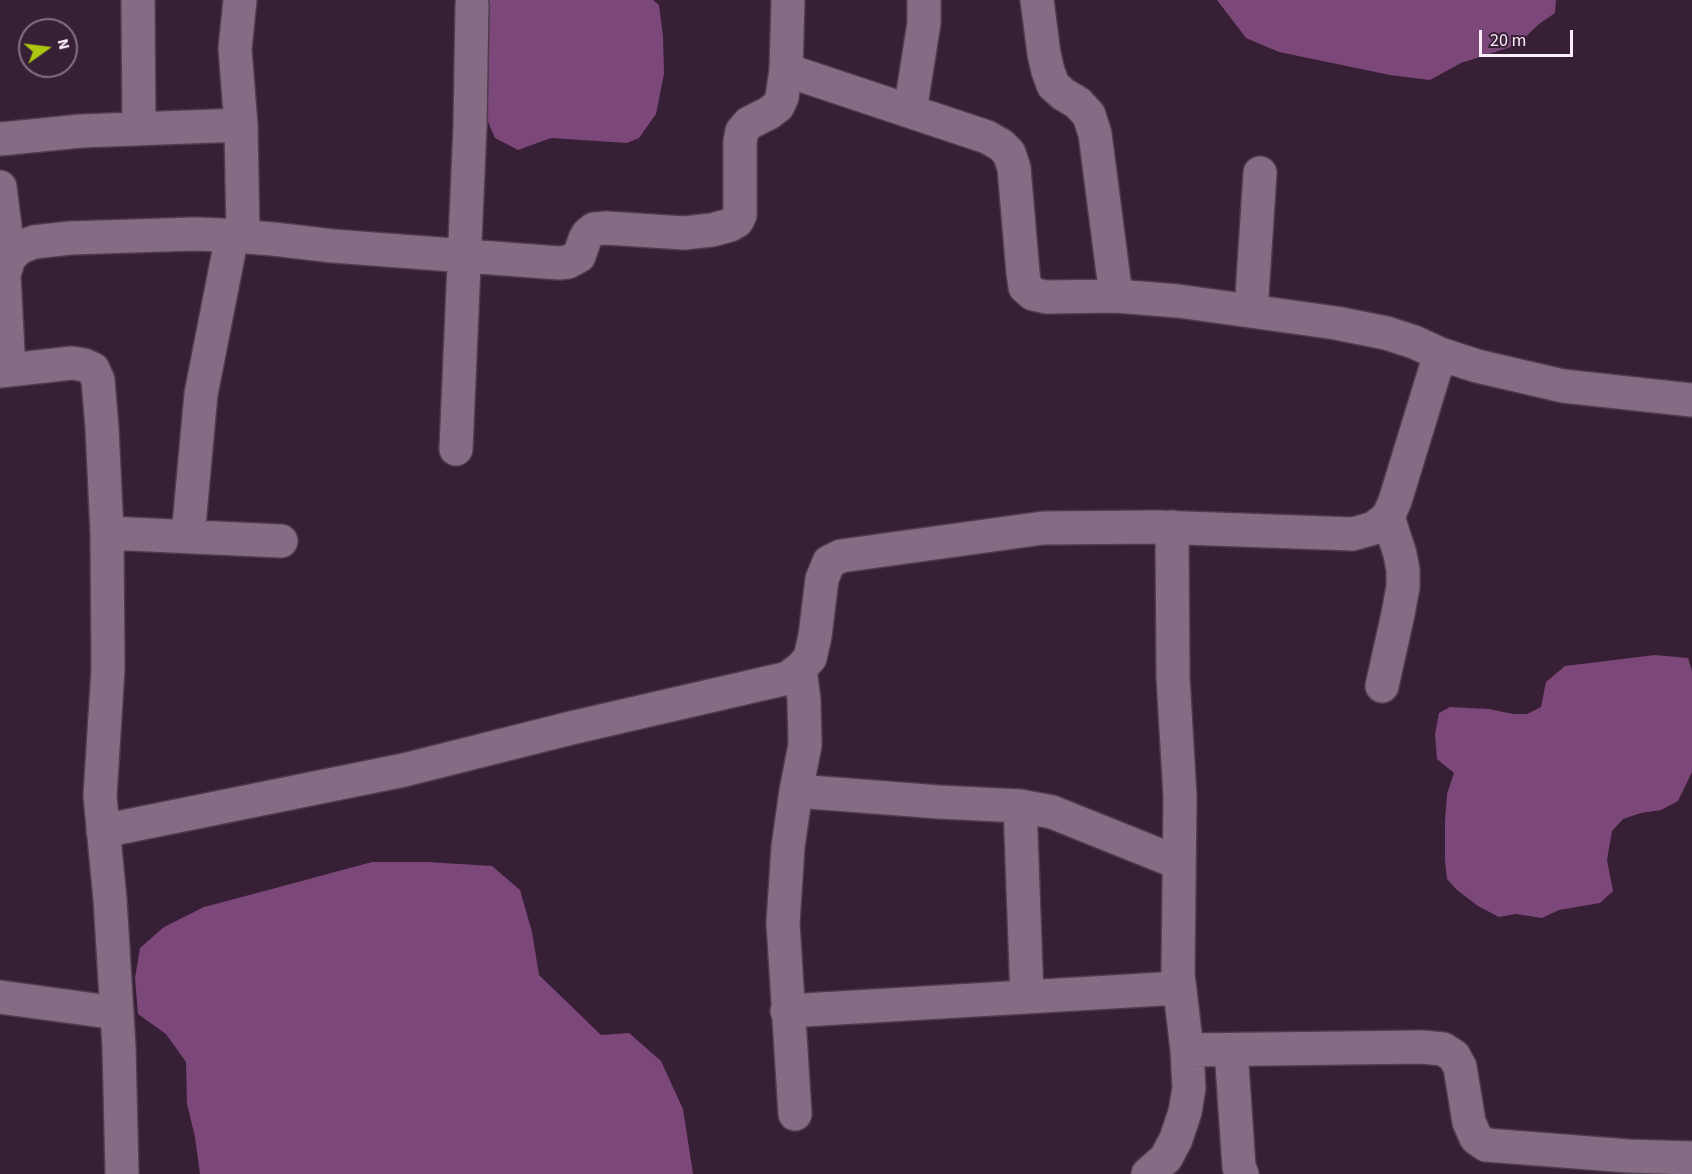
<!DOCTYPE html>
<html>
<head>
<meta charset="utf-8">
<style>
	body { margin:0 }
	#map { position:relative; width:1692px; height:1174px; overflow:hidden; background:#372035; font-family:"Source Sans 3",sans-serif }
	canvas { display:block }
	.north { position:absolute; left:18px; top:18px; width:60px; height:60px; box-sizing:border-box; background:#372035; border:2px solid #867284; border-radius:50%; rotate:76deg; font-size:16px; font-weight:700; line-height:24px; text-align:center; color:#fcedfa }
	.north::after { content:''; display:block; margin:auto; width:21px; height:27px; background:#acc612; clip-path:polygon(50% 0,100% 100%,50% 72%,0 100%) }
	.scale { position:absolute; left:1479px; top:30px; width:94px; height:27px; box-sizing:border-box; border:3px solid #fcedfa; border-top:0; padding-left:8px; font-size:18px; line-height:21px; white-space:nowrap; color:#fcedfa; -webkit-text-stroke:4px #372035; paint-order:stroke }
</style>
</head>
<body>
<div id="map">
<canvas width="1692" height="1174"></canvas>
<div class="north">N</div>
<div class="scale">20 m</div>
</div>
<script>
const c = document.querySelector('canvas').getContext('2d');
c.lineJoin = 'round';
function paint(path, color) {
  c.fillStyle = color;
  c.fill(path, 'evenodd');
}
function toPath(rows) {
  const path = new Path2D();
  for (const r of rows) {
    path.moveTo(r[0], r[1]);
    for (let i = 2; i < r.length; i += 2) path.lineTo(r[i], r[i + 1]);
  }
  return path;
}
function strokePath(path, color, width, dash) {
  c.strokeStyle = color;
  c.lineWidth = width;
  c.lineCap = dash ? 'butt' : 'round';
  c.setLineDash(dash || []);
  c.stroke(path);
}
paint(toPath([
	[485,0,653,0,659,5,663,36,664,74,656,114,639,138,627,143,551,138,518,150,495,138,482,108,489,44],
	[1217,0,1556,0,1555,13,1539,24,1517,45,1461,63,1430,80,1390,75,1279,52,1246,38],
	[1655,655,1688,658,1692,671,1692,772,1678,801,1661,810,1641,813,1623,819,1612,831,1607,860,1613,891,1600,903,1559,910,1542,918,1516,914,1499,917,1478,906,1457,890,1447,879,1445,860,1445,821,1447,794,1454,773,1437,759,1435,734,1439,713,1450,707,1489,709,1513,714,1527,714,1541,707,1546,682,1565,666],
	[372,862,427,862,492,866,520,890,532,932,539,975,601,1035,629,1033,661,1061,683,1109,693,1174,200,1174,195,1137,187,1104,186,1062,166,1034,138,1014,135,978,140,948,164,927,204,907,272,889]
]), '#7c4779');
const minor = toPath([
	[138,0,139,129],
	[240,0,235,49,241,125,243,236],
	[1037,0,1044,54,1048,71,1053,85,1063,94,1078,103,1089,115,1095,134,1116,296],
	[786,70,987,137,1001,145,1009,153,1014,168,1023,273,1025,287,1033,294,1046,297,1116,296,1178,301,1336,323,1386,333,1414,342,1440,354,1477,366,1563,386,1692,400],
	[910,111,924,23,924,0],
	[0,139,81,131,241,125],
	[0,187,9,258],
	[1251,311,1260,173],
	[9,370,4,275,9,258,19,248,34,242,70,238,195,234,221,235,273,239,333,246,559,263,568,262,579,256,585,239,588,234,594,229,606,228,684,233,712,230,730,225,737,221,740,215,740,142,742,131,749,123,769,113,778,106,782,97,786,70,788,0],
	[0,371,72,363,84,365,93,369,98,380,102,428,107,533,108,669,100,796,110,899,119,1047,122,1174],
	[456,449,470,126,472,5],
	[107,533,281,541],
	[188,536,201,394,232,236],
	[1382,686,1398,614,1403,587,1403,570,1400,554,1388,517],
	[796,791,939,802,1020,806,1052,812,1179,863],
	[1020,806,1027,997],
	[103,831,404,770,571,728,788,678,800,669,810,658,815,636,822,579,829,562,841,556,1043,528,1157,527,1353,534,1374,528,1388,517,1395,501,1440,354],
	[0,997,117,1013],
	[787,1011,1179,988],
	[1187,1050,1422,1047,1443,1049,1454,1056,1460,1067,1469,1122,1476,1138,1486,1145,1628,1156,1692,1158],
	[1231,1050,1239,1167,1242,1174],
	[795,1114,783,923,788,847,796,791,805,745,804,700,800,669],
	[1148,1174,1166,1158,1176,1139,1185,1112,1189,1088,1187,1050,1178,974,1180,797,1173,677,1172,527]
]);
strokePath(minor, '#4e3b4d', 36);
strokePath(minor, '#856b83', 33);
</script>
</body>
</html>
